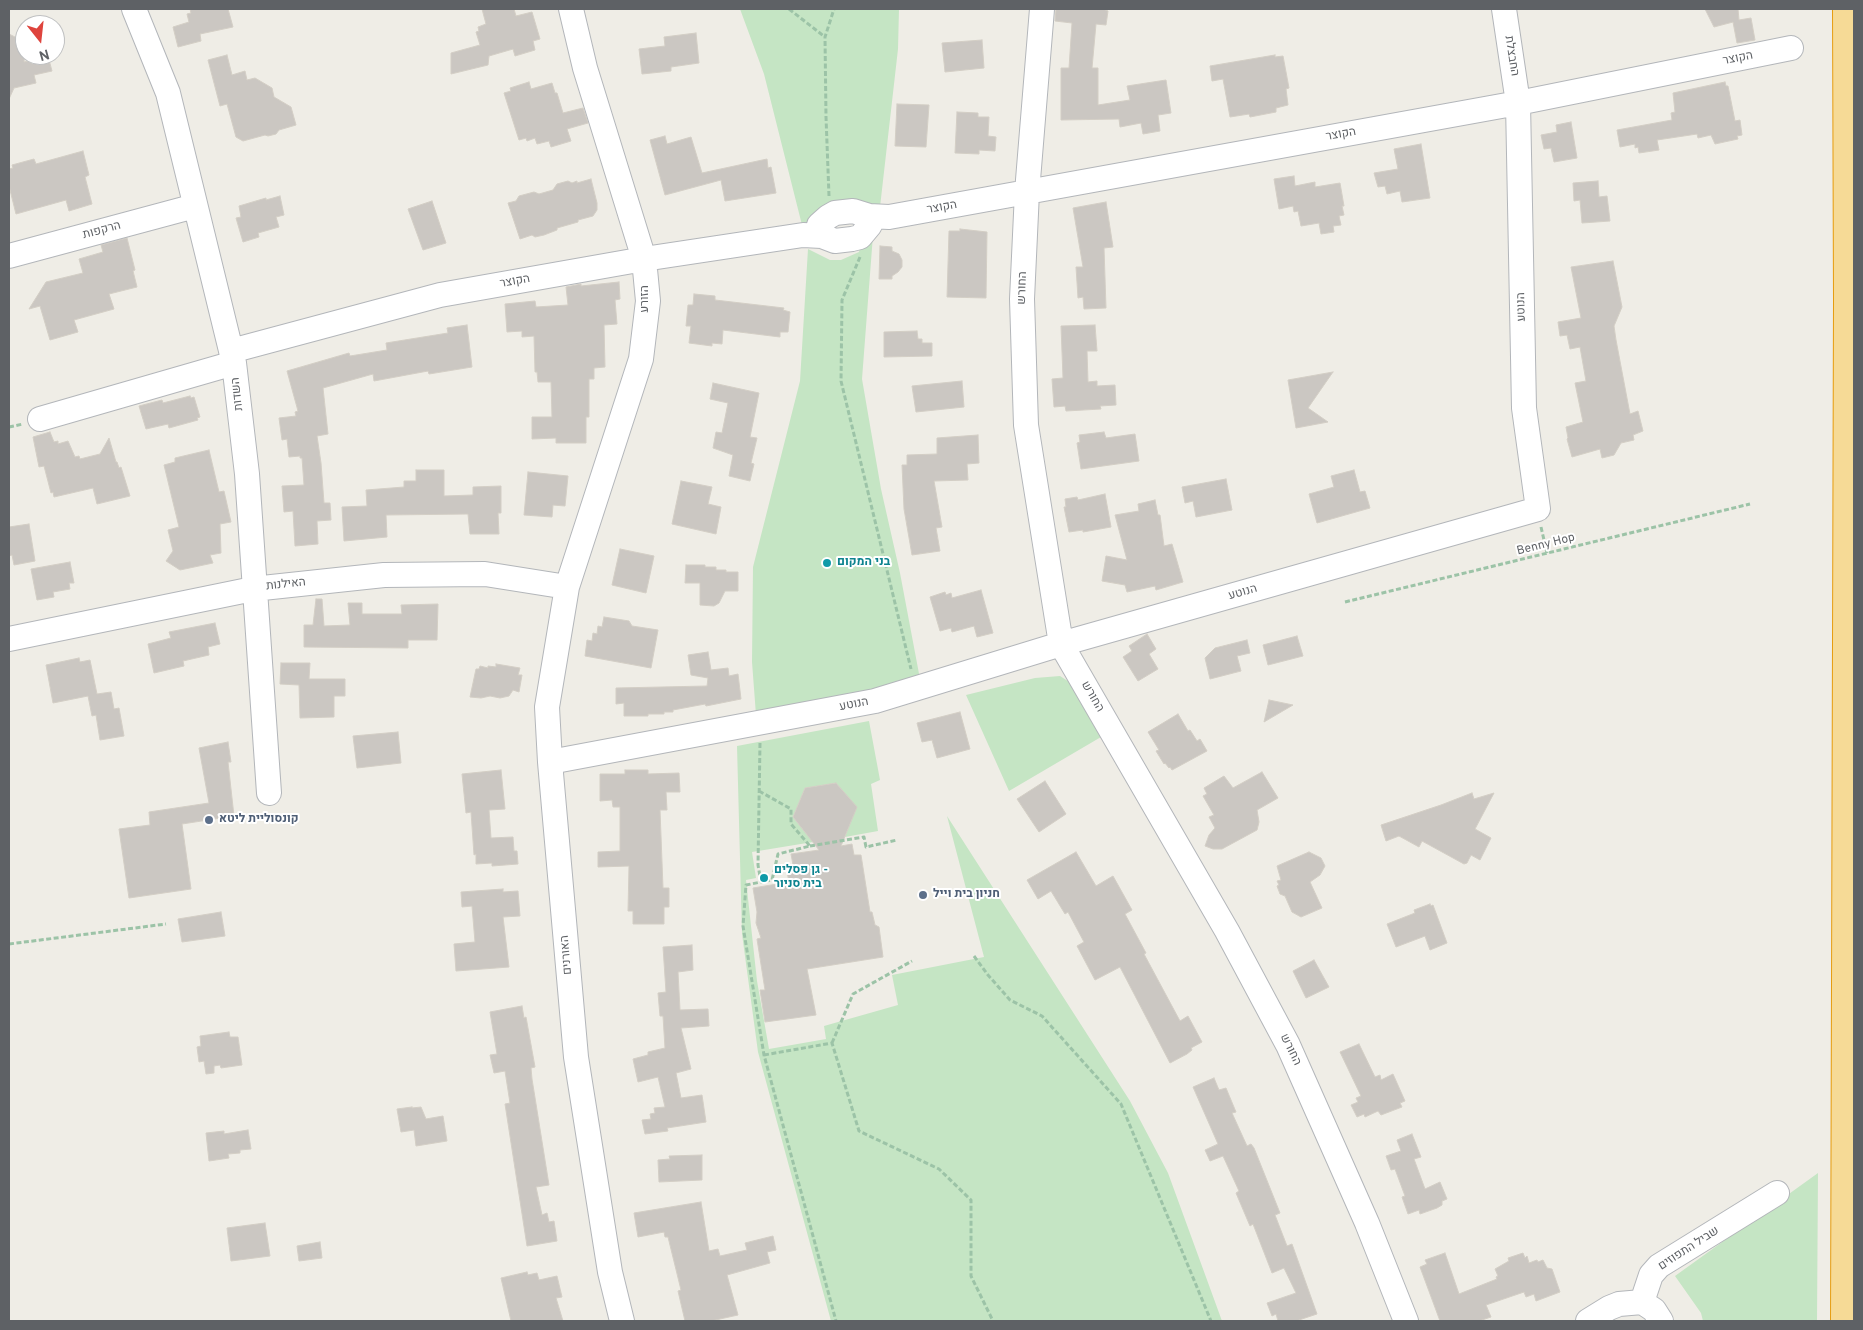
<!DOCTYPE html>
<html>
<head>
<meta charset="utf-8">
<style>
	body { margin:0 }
	#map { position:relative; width:1863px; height:1330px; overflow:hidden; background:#efede6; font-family:Overpass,sans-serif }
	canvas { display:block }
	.frame { position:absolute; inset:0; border:10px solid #5e6165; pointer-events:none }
	.north { position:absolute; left:15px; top:15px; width:50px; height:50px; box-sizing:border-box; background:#fff; border:1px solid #bfc0c1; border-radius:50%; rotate:164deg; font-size:14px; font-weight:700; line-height:20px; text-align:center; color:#5e6165 }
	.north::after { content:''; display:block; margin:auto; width:18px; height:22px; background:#de443d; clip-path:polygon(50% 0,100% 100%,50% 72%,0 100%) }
</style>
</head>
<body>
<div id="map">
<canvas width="1863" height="1330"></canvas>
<div class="frame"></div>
<div class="north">N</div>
</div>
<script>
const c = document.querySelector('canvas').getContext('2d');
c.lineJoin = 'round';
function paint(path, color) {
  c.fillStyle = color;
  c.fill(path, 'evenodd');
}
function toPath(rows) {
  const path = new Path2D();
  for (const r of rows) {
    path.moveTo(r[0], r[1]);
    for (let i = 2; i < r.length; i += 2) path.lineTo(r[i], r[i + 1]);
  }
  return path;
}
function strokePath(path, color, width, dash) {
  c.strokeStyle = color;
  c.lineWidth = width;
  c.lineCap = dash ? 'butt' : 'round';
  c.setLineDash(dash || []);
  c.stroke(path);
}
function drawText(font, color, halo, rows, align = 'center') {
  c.font = font + ' Overpass,Heebo,sans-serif';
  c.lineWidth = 4;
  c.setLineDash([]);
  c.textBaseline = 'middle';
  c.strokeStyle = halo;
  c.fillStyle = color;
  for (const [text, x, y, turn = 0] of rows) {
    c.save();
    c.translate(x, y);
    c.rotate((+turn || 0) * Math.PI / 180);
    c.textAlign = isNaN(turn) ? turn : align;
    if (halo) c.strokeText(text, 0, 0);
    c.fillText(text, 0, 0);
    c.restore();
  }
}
paint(toPath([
	[740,9,899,9,898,49,880,207,808,225,802,225,764,74],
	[873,235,862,379,881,489,900,573,920,679,875,693,756,715,752,662,753,567,800,381,808,249,830,260,841,260,859,252,861,243],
	[1060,676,1074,685,1101,737,1009,791,966,695,1035,678],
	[869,721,880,780,871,784,878,831,845,837,856,807,836,783,805,788,793,817,813,842,752,852,756,878,746,880,757,981,769,1049,826,1039,824,1026,898,1005,892,975,984,957,947,816,1130,1101,1168,1173,1222,1321,831,1321,758,1052,742,934,737,746],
	[1818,1173,1817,1321,1703,1321,1701,1313,1675,1276]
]), '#c5e5c4');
const building = toPath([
	[190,9,228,9,233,27,200,34,201,41,178,47,173,27,189,22,187,14,191,13,190,9],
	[482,9,514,9,516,16,532,12,540,39,533,41,535,50,515,56,513,49,489,56,488,65,451,74,451,53,480,45,476,32,479,31,478,27,486,24,482,9],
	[1056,9,1103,9,1108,11,1106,25,1096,24,1092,68,1098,68,1098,105,1130,100,1127,86,1166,80,1171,113,1158,115,1160,131,1143,134,1141,123,1120,127,1119,119,1061,120,1061,68,1069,68,1072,23,1055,21,1056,9],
	[1705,9,1738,9,1739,20,1751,18,1755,40,1737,43,1733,22,1714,27,1705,9],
	[696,33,699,63,671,67,671,71,642,74,639,49,665,46,664,37,696,33],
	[9,34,25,42,24,62,48,56,52,71,34,75,36,83,14,88,9,99,9,34],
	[982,40,984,68,945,72,942,43,982,40],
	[227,55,232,75,245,71,247,80,255,78,272,88,274,97,291,107,296,125,279,130,276,134,268,136,265,135,243,141,236,137,227,104,220,106,208,60,227,55],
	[1275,55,1275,57,1283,56,1289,88,1286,89,1288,105,1276,108,1276,112,1250,117,1249,114,1230,117,1223,79,1212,81,1210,66,1275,55],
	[529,82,531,89,552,83,555,93,557,93,563,113,583,108,588,123,567,129,571,141,551,147,549,141,537,144,535,138,527,141,526,138,519,140,504,93,511,91,510,88,529,82],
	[1725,82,1726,86,1728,86,1735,121,1740,120,1742,135,1737,136,1738,139,1715,144,1711,135,1698,138,1697,134,1657,140,1659,150,1639,153,1638,147,1635,148,1635,144,1620,147,1617,130,1672,120,1671,113,1675,112,1673,93,1725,82],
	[897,104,929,105,926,147,895,146,897,104],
	[957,112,978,113,978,117,989,117,988,136,996,137,995,151,979,150,979,154,955,153,957,112],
	[1571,122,1577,158,1554,162,1551,148,1544,149,1541,135,1557,132,1556,125,1571,122],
	[665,136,667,144,691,137,702,173,767,159,768,168,771,167,776,193,725,201,721,180,665,195,650,140,665,136],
	[1421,144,1430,198,1402,202,1400,191,1387,194,1385,186,1378,187,1374,173,1398,169,1394,149,1421,144],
	[83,151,89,175,85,177,92,204,69,211,66,200,16,214,9,186,9,169,13,168,12,165,34,159,36,164,83,151],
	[1294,176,1295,186,1315,182,1315,187,1340,183,1344,206,1342,206,1344,215,1339,216,1341,225,1333,226,1334,232,1321,234,1319,223,1301,226,1298,211,1294,212,1293,206,1279,209,1274,179,1294,176],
	[591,179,597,203,597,210,593,216,578,220,578,222,557,228,557,230,544,235,535,237,532,235,520,239,508,203,516,201,519,196,534,192,539,194,553,190,557,184,568,181,572,183,577,181,577,183,591,179],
	[1598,181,1599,197,1607,196,1610,221,1582,223,1580,200,1574,201,1573,183,1598,181],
	[280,196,284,215,276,217,279,227,258,233,259,237,243,242,236,218,241,217,239,206,266,198,266,200,280,196],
	[432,201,446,243,423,250,408,209,432,201],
	[1106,202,1113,247,1104,248,1106,308,1084,309,1083,297,1078,298,1076,267,1083,267,1073,208,1106,202],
	[960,229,987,232,986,298,947,297,949,231,960,231,960,229],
	[127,238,135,270,133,271,137,287,109,294,114,309,74,320,78,332,50,340,40,306,29,309,46,282,83,273,79,259,103,252,101,245,127,238],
	[880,246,892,247,892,251,899,254,902,260,902,267,898,272,892,276,892,279,879,279,880,246],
	[1613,261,1622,307,1614,326,1616,340,1630,414,1638,411,1643,431,1633,435,1634,440,1621,443,1614,455,1602,458,1600,449,1572,457,1567,439,1568,438,1566,427,1583,422,1575,383,1586,381,1580,347,1570,349,1567,335,1560,336,1558,322,1581,318,1571,267,1613,261],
	[619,282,620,299,615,300,617,324,604,325,605,367,594,368,594,379,589,379,589,417,586,417,586,443,556,443,556,438,532,439,532,417,552,417,551,382,538,382,537,372,535,372,534,336,522,337,522,331,507,332,505,304,535,301,536,307,568,305,566,287,581,284,581,286,619,282],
	[694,294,715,296,715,300,784,308,783,310,790,312,788,332,780,332,780,337,723,330,722,344,712,343,712,346,689,343,691,326,686,326,688,305,693,305,694,294],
	[467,325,472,367,429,374,428,371,374,381,373,374,323,388,328,434,317,436,321,463,324,503,330,503,331,520,317,521,318,544,295,546,293,511,284,512,282,486,304,485,302,458,300,458,300,456,289,457,287,439,282,440,279,418,296,416,295,412,298,411,287,371,349,353,350,356,387,350,386,343,448,333,447,328,467,325],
	[1095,325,1097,351,1087,351,1088,382,1097,381,1097,386,1115,385,1116,405,1100,406,1101,409,1066,411,1065,406,1054,407,1052,379,1063,378,1061,326,1095,325],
	[917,331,918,339,922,339,922,343,932,343,932,356,884,357,884,332,917,331],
	[1333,372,1308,408,1328,422,1296,428,1288,380,1333,372],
	[962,381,964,407,916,412,912,386,962,381],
	[713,383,759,393,750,437,757,438,751,463,754,464,750,481,729,476,733,455,713,448,716,432,722,433,728,403,710,399,713,383],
	[190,396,191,398,194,397,200,417,197,418,198,420,169,428,168,424,146,429,139,406,162,400,163,403,190,396],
	[50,432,54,442,58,441,58,444,68,441,75,457,79,456,80,459,100,454,109,438,116,462,117,462,119,468,121,467,130,496,97,504,93,488,54,497,53,492,51,493,44,466,39,467,33,437,50,432],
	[1104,432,1106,438,1135,434,1139,461,1081,469,1077,443,1080,442,1079,435,1104,432],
	[978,435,979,463,967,464,968,480,934,481,942,527,936,528,940,551,912,555,904,509,902,465,907,465,907,455,937,454,937,438,978,435],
	[209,450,219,492,224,491,231,522,220,524,221,553,210,555,213,563,180,570,166,561,173,551,168,530,179,527,164,465,175,462,175,458,209,450],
	[416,470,444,470,444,496,473,495,473,487,501,486,501,513,498,513,499,534,470,534,468,514,386,515,387,537,344,541,342,507,367,506,366,490,404,487,404,481,416,481,416,470],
	[1354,470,1360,492,1365,491,1370,508,1317,523,1309,494,1334,487,1331,476,1354,470],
	[528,472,568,476,565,506,553,505,552,517,524,515,528,472],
	[1226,479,1232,510,1196,517,1193,501,1185,503,1182,487,1226,479],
	[681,481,712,487,708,504,721,507,716,534,672,524,681,481],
	[1105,494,1111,527,1083,532,1083,530,1069,532,1064,507,1066,507,1065,499,1077,497,1078,500,1105,494],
	[1155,500,1158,515,1160,515,1164,546,1172,544,1183,582,1156,590,1155,586,1127,592,1125,585,1102,581,1106,556,1127,560,1115,515,1139,511,1138,504,1155,500],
	[29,524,35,561,14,565,12,555,9,556,9,527,29,524],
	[620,549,654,556,646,593,612,585,620,549],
	[70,562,74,583,69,583,70,589,53,592,54,597,37,600,31,569,70,562],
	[686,565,705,565,705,567,716,567,716,570,726,570,726,572,738,572,738,591,725,591,719,603,714,606,700,605,700,583,685,583,686,565],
	[981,590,993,633,977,637,974,626,952,632,951,628,940,631,930,597,945,592,946,595,951,593,952,598,981,590],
	[316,599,322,599,324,626,350,625,348,603,362,603,362,614,402,614,401,605,438,604,437,640,408,640,408,648,304,647,304,625,313,625,316,599],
	[604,617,629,621,632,626,658,630,651,668,585,656,587,640,592,641,593,633,597,634,598,626,602,627,604,617],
	[215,623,220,644,208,647,209,655,183,661,184,666,154,673,148,644,171,638,169,632,215,623],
	[1147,634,1156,649,1149,654,1158,669,1138,681,1123,657,1132,651,1129,646,1147,634],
	[1297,636,1303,656,1268,665,1263,645,1297,636],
	[1247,640,1250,653,1237,656,1241,671,1210,679,1205,658,1215,648,1247,640],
	[708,652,711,670,728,668,729,676,738,674,741,699,706,706,705,704,673,710,673,712,664,712,664,714,648,714,648,716,624,716,624,703,616,704,616,688,707,686,708,678,691,675,688,655,708,652],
	[79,658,80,662,90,660,97,694,111,692,114,709,119,708,124,736,100,740,96,715,92,716,88,696,53,703,46,665,79,658],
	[281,663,310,663,309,679,345,679,345,696,334,696,334,717,300,718,299,685,280,684,281,663],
	[496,664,520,668,518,675,522,675,519,692,513,690,509,696,500,698,490,696,481,698,470,697,476,669,479,669,480,666,488,668,488,666,496,667,496,664],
	[1269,700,1293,705,1264,722,1269,700],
	[960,712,970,749,937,758,932,740,922,742,917,723,960,712],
	[1178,714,1188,731,1190,730,1197,741,1200,739,1207,751,1172,770,1170,767,1169,768,1165,763,1164,764,1156,751,1159,750,1148,732,1178,714],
	[398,732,401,763,357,768,353,736,398,732],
	[228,742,231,762,228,762,234,816,182,824,191,889,129,898,119,829,150,825,149,812,209,803,199,748,228,742],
	[501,770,505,809,489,810,491,838,513,837,514,851,517,851,518,864,492,866,492,863,476,864,476,854,474,855,471,812,466,813,462,774,501,770],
	[625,770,648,770,648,774,679,773,680,792,666,792,667,810,660,810,663,888,669,888,669,907,664,907,664,924,633,924,633,911,628,911,629,866,598,867,598,852,620,851,620,807,613,807,612,800,600,801,600,774,625,774,625,770],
	[1262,772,1278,798,1257,810,1259,822,1257,830,1222,849,1213,849,1205,846,1209,835,1215,828,1209,817,1214,815,1203,796,1207,794,1204,788,1224,776,1233,788,1262,772],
	[1045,781,1066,814,1039,832,1017,799,1045,781],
	[836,783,857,807,841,846,852,844,854,855,861,855,870,912,872,912,875,925,879,927,883,957,807,969,816,1015,765,1022,760,990,765,990,757,939,761,938,756,923,757,912,753,888,789,882,786,866,793,865,791,854,819,850,793,817,805,788,836,783],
	[1472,793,1474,799,1494,793,1475,829,1491,838,1480,860,1471,855,1467,863,1464,864,1422,841,1419,847,1399,836,1386,841,1381,825,1441,805,1472,793],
	[1076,852,1096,886,1113,876,1132,910,1125,914,1146,953,1144,954,1180,1021,1188,1016,1202,1042,1191,1048,1192,1050,1187,1054,1170,1063,1120,967,1095,980,1077,946,1084,942,1068,912,1065,914,1051,891,1038,899,1027,880,1076,852],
	[1309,852,1321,858,1325,866,1320,875,1310,882,1322,908,1301,917,1292,912,1285,896,1280,894,1277,886,1279,885,1277,881,1281,880,1277,866,1309,852],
	[503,889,503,892,518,891,520,916,503,917,509,967,456,971,454,944,475,942,472,906,462,907,461,892,503,889],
	[1430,904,1431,906,1433,905,1447,943,1430,950,1425,936,1396,947,1387,924,1415,913,1414,910,1430,904],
	[221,912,225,936,182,942,178,919,221,912],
	[692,945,693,970,678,972,680,1010,708,1009,709,1026,681,1028,691,1069,676,1073,681,1098,702,1095,706,1122,667,1128,668,1131,645,1134,642,1120,651,1119,650,1114,655,1113,654,1108,665,1107,658,1077,638,1082,633,1059,648,1055,648,1052,665,1048,663,1016,660,1016,658,993,666,992,663,947,692,945],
	[1314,960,1329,987,1306,998,1293,971,1314,960],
	[522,1006,524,1018,526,1017,535,1067,531,1068,532,1079,549,1185,536,1187,542,1215,547,1213,549,1222,554,1221,557,1241,527,1246,505,1104,510,1103,505,1071,494,1073,490,1055,497,1054,490,1012,522,1006],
	[229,1032,230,1037,238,1037,242,1065,221,1068,220,1065,214,1066,214,1073,206,1074,204,1061,199,1062,197,1047,201,1046,200,1036,229,1032],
	[1359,1044,1375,1077,1380,1075,1381,1080,1393,1074,1405,1101,1400,1103,1402,1107,1381,1115,1378,1111,1365,1117,1364,1114,1357,1117,1351,1105,1358,1102,1356,1098,1361,1096,1340,1052,1359,1044],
	[1214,1078,1219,1090,1226,1088,1236,1112,1232,1113,1247,1146,1251,1144,1254,1148,1280,1213,1275,1215,1287,1246,1292,1244,1317,1314,1296,1321,1278,1321,1276,1314,1272,1316,1267,1303,1296,1293,1284,1268,1272,1273,1253,1224,1250,1226,1236,1193,1239,1191,1223,1156,1210,1161,1205,1150,1218,1144,1193,1087,1214,1078],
	[412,1107,412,1108,421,1107,426,1119,443,1116,447,1141,416,1146,414,1130,401,1132,397,1109,412,1107],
	[248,1130,251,1149,240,1150,240,1153,228,1154,229,1158,209,1161,206,1133,224,1131,224,1134,248,1130],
	[1412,1134,1421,1157,1414,1159,1425,1189,1440,1182,1447,1199,1442,1201,1442,1205,1437,1208,1420,1214,1419,1210,1408,1214,1402,1197,1405,1196,1395,1169,1391,1170,1386,1156,1401,1151,1397,1140,1412,1134],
	[702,1155,702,1180,659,1182,658,1160,670,1159,669,1156,702,1155],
	[701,1202,709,1251,718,1249,720,1256,747,1250,745,1243,773,1236,776,1250,767,1252,770,1263,727,1275,738,1315,711,1321,685,1321,678,1291,681,1290,668,1237,665,1237,664,1232,638,1237,634,1213,701,1202],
	[265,1223,270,1256,231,1261,227,1228,265,1223],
	[320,1242,322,1258,299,1261,297,1246,320,1242],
	[1445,1253,1459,1294,1497,1279,1496,1277,1498,1276,1495,1269,1509,1261,1508,1258,1523,1253,1525,1258,1527,1256,1529,1263,1537,1260,1538,1262,1543,1260,1547,1268,1552,1269,1560,1292,1536,1301,1534,1294,1526,1297,1524,1292,1486,1305,1491,1317,1479,1321,1440,1321,1420,1267,1427,1264,1425,1260,1445,1253],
	[527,1272,528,1275,537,1273,539,1280,557,1276,562,1297,556,1298,563,1321,511,1321,501,1278,527,1272]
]);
paint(building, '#cbc7c2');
strokePath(building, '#d3cec5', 1);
const minor = toPath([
	[134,9,168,93,234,363,247,474,269,793],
	[571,9,585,68,644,259,648,301,641,359,567,587,547,707,550,762,576,1057,610,1272,622,1321],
	[1042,9,1027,192,1022,299,1026,425,1061,644,1227,931,1288,1045,1367,1223,1406,1321],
	[853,211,869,216,870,221,870,225,860,237,852,239,835,241,822,236,818,231,819,225,828,217,835,213,853,211],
	[869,216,889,217,1518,103,1791,48],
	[9,256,195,206],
	[231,351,440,295,644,259,803,235,822,236],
	[40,419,234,363],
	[9,639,253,589,384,575,485,574,567,587],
	[550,762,875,701,1061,644,1538,509,1524,408,1518,103,1504,9],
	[1642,1302,1654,1310,1661,1321],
	[1588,1321,1609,1308,1619,1304,1642,1302,1651,1275,1659,1266,1777,1193]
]);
const highway = toPath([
	[1845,1321,1848,301,1847,9]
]);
strokePath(minor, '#b3b6ba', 26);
strokePath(highway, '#e69c0f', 30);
strokePath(toPath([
	[789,9,825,37],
	[829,196,826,117,825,37,834,9],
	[860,257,842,300,841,381,911,669],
	[9,427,23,424],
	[1541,527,1547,553],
	[1345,602,1750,504],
	[760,743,758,865,761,882,746,885,743,926,764,1055,836,1321],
	[759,791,791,809,791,824,810,846,778,854,772,880,761,882],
	[810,846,864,837,866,847,897,840],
	[9,944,166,924],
	[974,956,988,975,1010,1000,1042,1016,1121,1104,1211,1321],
	[832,1043,853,994,912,961],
	[764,1055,832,1043,859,1131,939,1169,971,1200,971,1276,993,1321]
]), '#9cc3a7', 3, [5, 2.5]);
strokePath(minor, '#fff', 24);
strokePath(highway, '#f6da96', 28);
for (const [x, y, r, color] of [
	[827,563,5,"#0f9aa8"],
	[209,820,5,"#5c6f8a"],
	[764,878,5,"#0f9aa8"],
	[923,895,5,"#5c6f8a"]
]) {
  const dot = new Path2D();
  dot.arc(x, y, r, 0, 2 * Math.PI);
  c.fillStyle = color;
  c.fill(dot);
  strokePath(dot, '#fff', 2);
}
drawText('12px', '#5e6165', '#fff', [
	["החבצלת",1511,56,81],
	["הקוצר",1738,59,-11],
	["הקוצר",1341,135,-10],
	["הקוצר",942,208,-10],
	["הרקפות",102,231,-15],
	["הקוצר",515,282,-10],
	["החורש",1023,288,-88],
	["הזורע",646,299,-90],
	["הנוטע",1522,307,-91],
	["השדות",238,394,-96],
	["Benny Hop",1546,545,-14],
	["האילנות",286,585,-6],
	["הנוטע",1243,593,-16],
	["החורש",1092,697,60],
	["הנוטע",854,705,-11],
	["האורנים",567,955,-95],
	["החורש",1290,1050,64],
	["שביל התפוזים",1689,1249,-33]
]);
drawText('bold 12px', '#0d838f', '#fff', [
	["בני המקום",837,563],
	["גן פסלים -",774,871],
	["בית סניור",774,885]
], 'left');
drawText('bold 12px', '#4e5e75', '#fff', [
	["קונסוליית ליטא",219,820],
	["חניון בית וייל",933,895]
], 'left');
</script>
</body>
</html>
